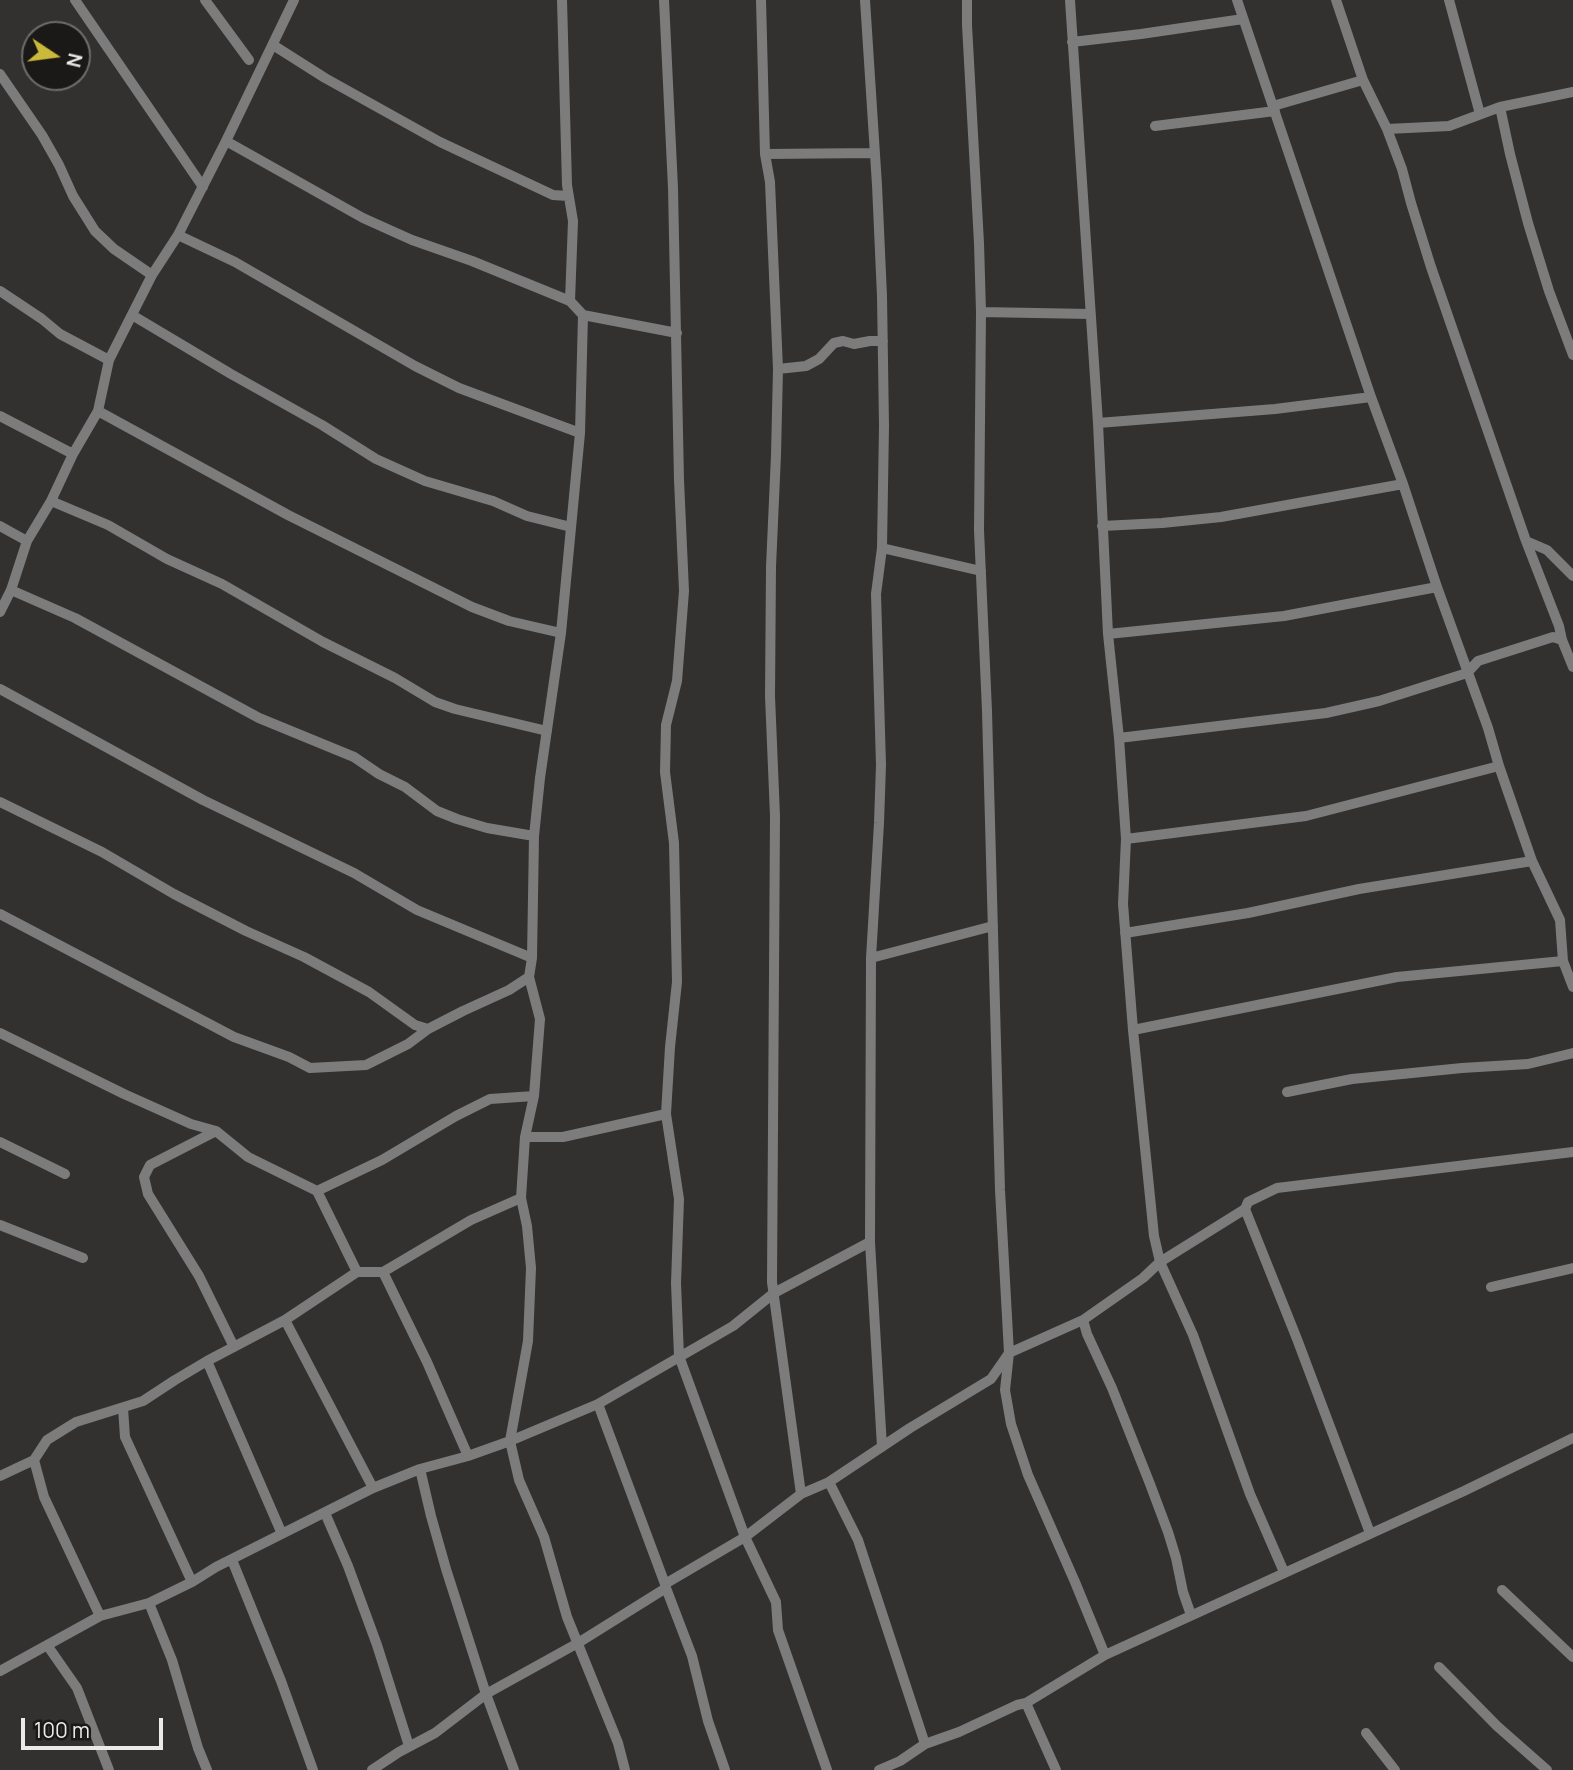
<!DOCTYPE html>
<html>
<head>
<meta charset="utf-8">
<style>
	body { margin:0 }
	#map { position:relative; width:1573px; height:1770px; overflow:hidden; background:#33312f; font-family:Manrope,sans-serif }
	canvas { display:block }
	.north { position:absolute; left:21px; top:21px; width:70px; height:70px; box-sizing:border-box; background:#1a1918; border:2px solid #6e6d6c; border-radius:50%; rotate:103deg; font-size:19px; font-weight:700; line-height:28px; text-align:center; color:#ebeae9 }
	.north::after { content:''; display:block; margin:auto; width:24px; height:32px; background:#cbb939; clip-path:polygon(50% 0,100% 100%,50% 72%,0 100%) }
	.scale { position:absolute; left:21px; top:1718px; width:142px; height:32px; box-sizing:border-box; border:4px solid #ebeae9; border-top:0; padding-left:9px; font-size:21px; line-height:24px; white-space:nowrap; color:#ebeae9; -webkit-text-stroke:5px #1a1918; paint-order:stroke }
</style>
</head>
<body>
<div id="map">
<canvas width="1573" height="1770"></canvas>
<div class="north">N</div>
<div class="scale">100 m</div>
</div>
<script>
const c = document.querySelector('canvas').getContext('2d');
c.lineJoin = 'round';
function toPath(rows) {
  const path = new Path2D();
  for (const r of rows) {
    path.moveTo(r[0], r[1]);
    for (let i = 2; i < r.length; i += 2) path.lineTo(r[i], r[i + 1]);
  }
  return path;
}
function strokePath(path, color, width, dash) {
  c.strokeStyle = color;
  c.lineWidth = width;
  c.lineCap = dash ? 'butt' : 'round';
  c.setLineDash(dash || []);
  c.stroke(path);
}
strokePath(toPath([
	[75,0,203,187],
	[205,0,249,60],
	[562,0,567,185,573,221,570,301,583,315,580,433,561,633,540,778,534,836,532,958,529,977,540,1019,534,1096,525,1137,521,1198,527,1226,531,1268,528,1341,510,1441,519,1480,544,1537,567,1617,618,1743,625,1770],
	[664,0,673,188,679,480,684,591,677,681,666,725,665,772,674,843,677,982,670,1047,666,1114,679,1199,676,1283,679,1356,745,1537,776,1602,778,1630,827,1770],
	[761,0,765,154,770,182,778,369,776,455,771,567,770,696,775,816,772,1282,801,1494],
	[865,0,877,185,882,296,884,426,882,548,876,594,881,765,879,823,871,958,870,1242,882,1447],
	[967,0,967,25,979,243,981,312,979,530,987,711,1000,1190,1009,1353,1005,1390,1011,1424,1028,1475,1075,1582,1105,1655],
	[1070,0,1098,423,1108,634,1119,738,1126,839,1123,904,1133,1030,1154,1236,1160,1262,1193,1335,1250,1494,1284,1572],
	[1237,0,1371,397,1403,484,1437,587,1488,728,1499,766,1532,861,1560,920,1563,961,1573,987],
	[1336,0,1363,80,1387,129,1402,169,1411,203,1431,267,1526,541,1559,626,1562,640,1573,667],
	[1449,0,1480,114],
	[1072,42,1141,34,1243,19],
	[273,45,325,78,440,142,553,195,568,196],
	[0,74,42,135,59,165,73,196,95,231,114,249,152,275],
	[1273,106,1363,80],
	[1500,107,1510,154,1528,223,1549,291,1573,355],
	[1155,126,1275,111],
	[1387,129,1449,126,1500,107,1573,92],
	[226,141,363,218,412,240,472,261,570,301],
	[765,154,875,153],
	[178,235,235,262,415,366,459,388,580,433],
	[0,291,42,319,60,334,109,360],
	[981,312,1090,314],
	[132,315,231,374,322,425,376,459,425,481,493,501,527,516,571,527],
	[583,315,677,333],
	[778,369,806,366,819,359,834,343,843,341,854,344,870,341,883,341],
	[98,411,288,515,472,607,509,621,561,633],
	[0,416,73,454],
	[1098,423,1275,409,1371,397],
	[51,501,108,525,167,559,222,584,323,642,395,678,435,702,455,709,547,731],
	[0,526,27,541],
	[1102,526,1162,523,1221,517,1403,484],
	[1526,541,1547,550,1573,576],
	[882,548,981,571],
	[11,590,75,618,259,718,354,757,379,774,405,787,437,811,457,819,487,828,534,836],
	[0,612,11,590,27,541,51,501,73,454,98,411,109,360,152,275,178,235,226,141,294,0],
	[1108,634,1284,616,1437,587],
	[0,689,203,800,354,873,417,910,532,958],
	[1119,738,1326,713,1379,701,1467,673,1478,661,1553,637,1562,640],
	[0,802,102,852,174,894,246,931,304,957,369,992,415,1025,428,1029],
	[1126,839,1306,816,1499,766],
	[0,914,234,1037,289,1057,310,1068,366,1065,408,1044,428,1029,463,1011,509,990,529,977],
	[1125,933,1248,913,1359,889,1532,861],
	[871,958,993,926],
	[1133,1030,1397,977,1563,961],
	[0,1033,124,1094,191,1124,216,1131,248,1157,317,1191],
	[1287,1092,1352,1079,1462,1068,1528,1064,1573,1053],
	[216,1131,150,1165,144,1177,148,1194,199,1276,234,1347],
	[525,1137,563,1137,666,1114],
	[0,1142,65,1174],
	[1245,1209,1297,1339,1370,1533],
	[0,1225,83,1258],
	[357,1272,317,1191,382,1160,456,1116,490,1099,534,1096],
	[383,1272,471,1220,521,1198],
	[1491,1287,1573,1268],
	[285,1320,373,1488],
	[1083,1320,1087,1334,1112,1388,1150,1484,1168,1532,1176,1558,1183,1592,1191,1615],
	[207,1361,282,1534],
	[598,1404,665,1584],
	[123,1408,125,1437,192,1582],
	[420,1469,468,1456,510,1441,598,1404,733,1326,774,1293,870,1242],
	[0,1476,34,1460],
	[829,1482,858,1540,925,1744],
	[325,1513,348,1566,377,1645,409,1746],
	[232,1560,281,1681,313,1770],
	[666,1588,692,1656,708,1721,725,1770],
	[1502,1590,1573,1657],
	[149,1603,172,1660,198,1748,207,1770],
	[100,1616,44,1497,34,1460,47,1440,76,1422,143,1401,175,1380,207,1361,285,1320,357,1272,383,1272,427,1362,468,1456],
	[47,1645,77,1688,109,1770],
	[1439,1667,1497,1726,1547,1770],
	[0,1671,100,1616,149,1603,192,1582,216,1567,373,1488,420,1469,431,1516,446,1569,486,1694,435,1733,399,1752,372,1770],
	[1026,1703,1056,1770],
	[1366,1733,1395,1770],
	[514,1770,486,1694,578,1643,666,1588,665,1584,745,1537,801,1494,829,1482,910,1428,991,1379,1009,1353,1083,1320,1143,1278,1160,1262,1245,1209,1248,1202,1277,1188,1573,1152],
	[879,1770,900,1761,925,1744,959,1732,1017,1705,1026,1703,1105,1655,1464,1491,1573,1438]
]), '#7d7c7c', 10);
</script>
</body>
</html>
